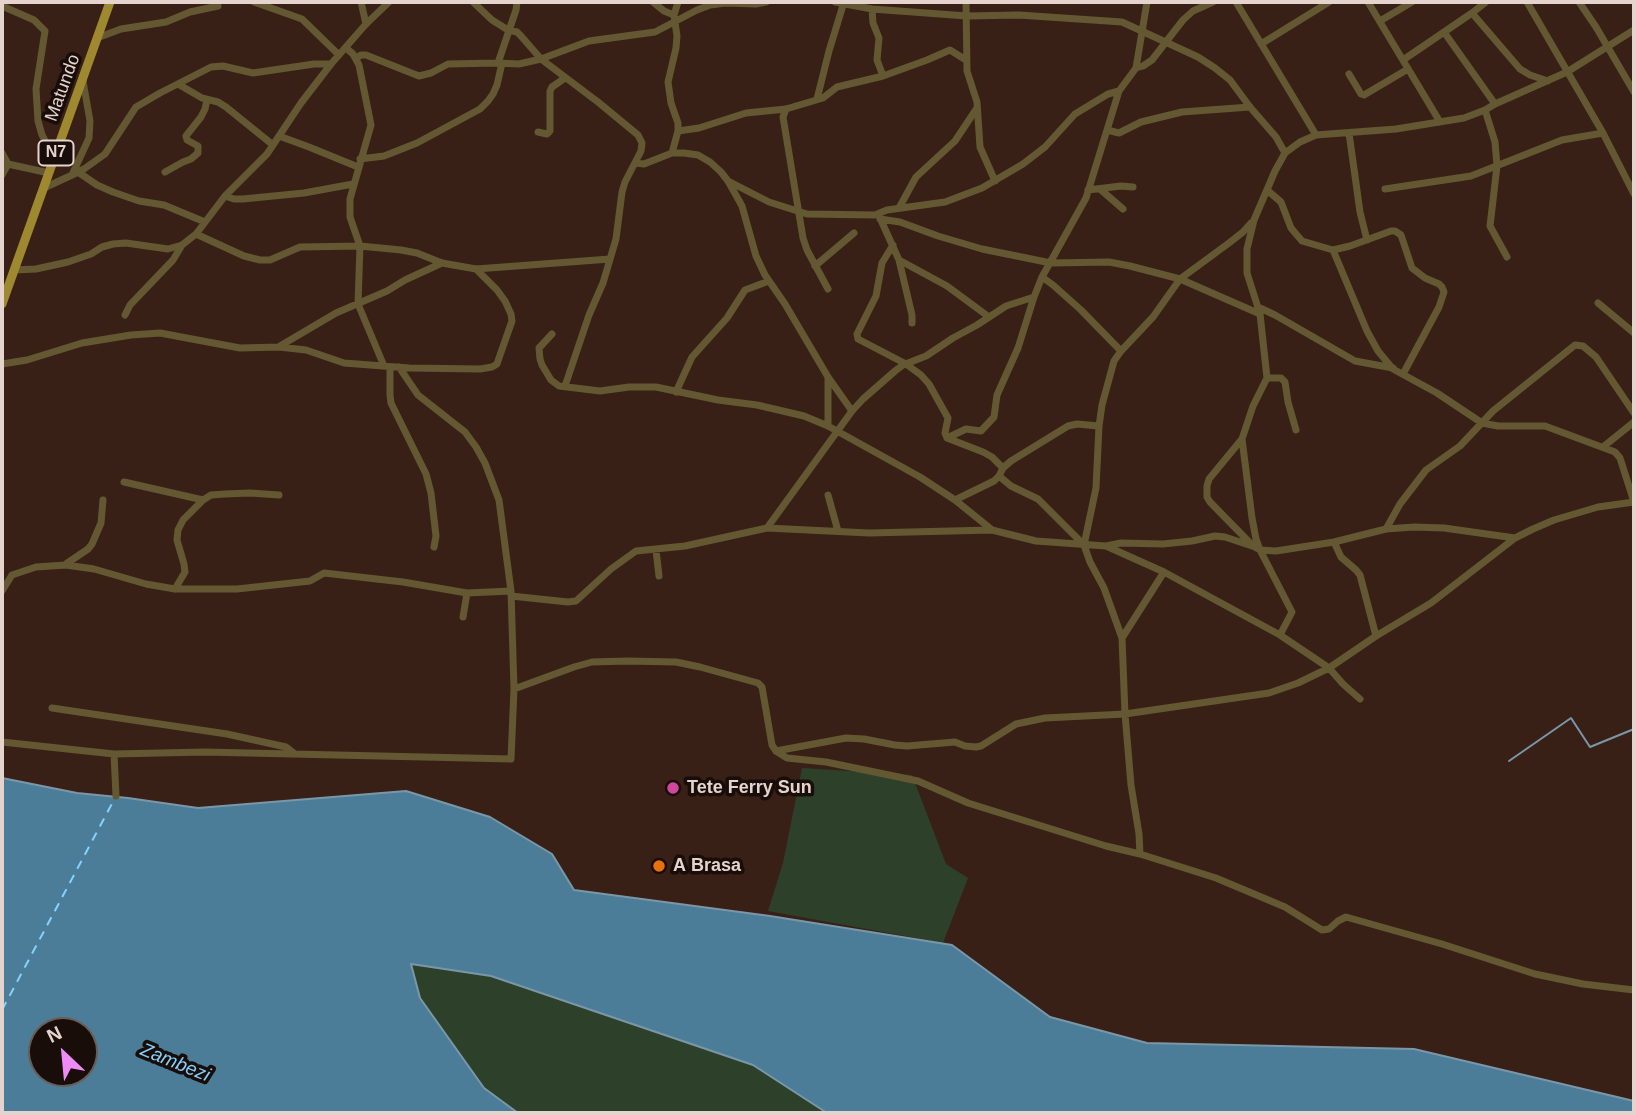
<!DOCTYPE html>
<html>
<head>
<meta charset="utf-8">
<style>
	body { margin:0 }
	#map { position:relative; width:1636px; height:1115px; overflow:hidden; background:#382016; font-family:Helvetica,sans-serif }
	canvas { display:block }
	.frame { position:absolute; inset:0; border:4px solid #e4d4cd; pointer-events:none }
	.north { position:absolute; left:28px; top:1017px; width:70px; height:70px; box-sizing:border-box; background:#180d09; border:2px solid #6a5d57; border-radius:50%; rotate:334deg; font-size:19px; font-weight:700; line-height:28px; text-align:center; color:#e4d4cd }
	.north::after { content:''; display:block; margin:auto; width:24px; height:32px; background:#ef8bf7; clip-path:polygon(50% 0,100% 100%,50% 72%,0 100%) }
</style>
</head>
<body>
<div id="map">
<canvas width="1636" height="1115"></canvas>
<div class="frame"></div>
<div class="north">N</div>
</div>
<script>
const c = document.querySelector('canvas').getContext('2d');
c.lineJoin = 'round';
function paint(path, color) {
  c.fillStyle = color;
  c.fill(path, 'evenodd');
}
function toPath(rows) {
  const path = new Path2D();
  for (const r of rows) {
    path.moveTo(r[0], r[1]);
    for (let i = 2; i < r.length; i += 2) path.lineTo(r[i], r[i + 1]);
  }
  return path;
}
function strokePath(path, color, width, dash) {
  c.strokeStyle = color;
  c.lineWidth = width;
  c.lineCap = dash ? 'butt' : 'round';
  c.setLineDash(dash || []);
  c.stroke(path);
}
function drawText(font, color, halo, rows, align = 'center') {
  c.font = font + ' Helvetica,sans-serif';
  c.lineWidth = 7;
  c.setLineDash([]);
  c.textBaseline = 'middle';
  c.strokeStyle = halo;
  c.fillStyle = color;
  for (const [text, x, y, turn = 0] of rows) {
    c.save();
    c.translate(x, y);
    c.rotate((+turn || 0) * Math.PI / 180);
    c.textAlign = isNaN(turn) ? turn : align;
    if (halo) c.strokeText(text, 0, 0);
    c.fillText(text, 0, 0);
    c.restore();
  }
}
paint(toPath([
	[802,768,912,775,946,864,968,878,943,943,768,911,783,863],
	[411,963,491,976,753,1065,827,1113,518,1113,484,1088,420,998]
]), '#2d412a');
const water = toPath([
	[2,778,77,793,128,798,198,808,406,791,490,817,552,854,574,890,770,916,952,945,1050,1017,1147,1043,1414,1049,1634,1101,1634,1113,827,1113,753,1065,491,976,411,964,420,998,484,1088,518,1113,2,1113,2,778],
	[42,1031,84,1031,84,1073,42,1073,42,1031]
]);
paint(water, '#4c7d98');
strokePath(water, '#7a97a8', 2);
strokePath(toPath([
	[1509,761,1571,718,1590,747,1634,729]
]), '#7a97a8', 2);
strokePath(toPath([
	[2,1010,115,798]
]), '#84d2fd', 2, [9, 7]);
strokePath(toPath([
	[254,2,302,19,339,55],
	[361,2,366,24],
	[473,2,492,20,508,30,517,32,521,36,541,59,598,102,638,135,642,143,641,151,625,182,622,192,616,239,603,283,589,315,565,386],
	[653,2,664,11,674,15],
	[835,2,872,9,967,16,1019,15,1122,22,1198,57,1215,68,1230,80,1250,107,1276,137,1285,153],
	[966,2,967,71,977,102,980,147,995,181],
	[1236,2,1316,135],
	[1368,2,1440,122],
	[1527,2,1603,133,1634,194],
	[1579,2,1596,27,1634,92],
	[2,6,34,20,45,31,36,89,38,121,42,135,54,157],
	[872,9,873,23,879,38,877,60,883,76],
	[1472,13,1520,69,1530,75,1548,81],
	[1380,21,1412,2],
	[1444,32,1495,104],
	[97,38,121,29,166,22,190,12,218,6],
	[1261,44,1329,2],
	[346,48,353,54,359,65,371,125,350,199,350,217,360,246,358,304,384,366],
	[356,58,361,55,366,55,419,76,431,73,448,64,498,63,519,64,541,59,589,41,655,32,697,10,710,5,726,3,756,4,766,2],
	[1403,60,1472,13,1486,2],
	[498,63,516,10,517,2],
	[1136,68,1143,66,1152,60,1183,20,1193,11,1213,2],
	[1349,74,1361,94,1364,95,1408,69],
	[178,84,202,98,218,102,226,107,273,145],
	[817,99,829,51,844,2],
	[786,109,783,117,803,238,807,250,828,289],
	[1485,110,1495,142,1497,166,1490,226,1507,257],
	[1107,130,1119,133,1141,122,1182,112,1250,107],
	[678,131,699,128,746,113,786,109,823,98,837,87,883,76,927,60,950,50,966,60],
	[538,132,547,134,550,131,550,91,552,87,565,78],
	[1349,133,1360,212,1367,240],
	[279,136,309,147,358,167],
	[2,153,8,164,49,173],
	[672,153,678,131,678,123,671,103,668,82,676,48,677,36,674,15,678,2],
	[360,159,384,156,417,143,480,109,488,101,493,94,497,85,502,63],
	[635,163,644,164,672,153,684,153,698,155,710,162,721,172,728,181,742,206,756,256,765,275,785,304,828,377,852,411],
	[78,172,97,185,113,192,139,201,164,205,205,222],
	[165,172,183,162,191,159,198,153,198,146,187,140,186,136,201,117,205,109,207,100],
	[2,175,8,164],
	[72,175,84,169,105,154,136,107,160,93,211,67,223,66,253,73,314,64,331,64],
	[728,181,769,202,807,214,875,215,887,210,945,202,982,188,1023,164,1045,147,1075,114,1108,94,1119,91],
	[44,188,72,175,89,138,90,121,83,81],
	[1100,189,1123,209],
	[1385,189,1471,176,1562,140,1603,133],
	[1088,190,1121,186,1133,187],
	[1267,190,1281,202,1291,228,1302,241,1333,250,1350,246,1391,231,1395,231,1401,235,1412,268,1425,278,1439,284,1442,287,1444,292,1439,307,1403,374],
	[225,196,234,199,243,199,304,193,353,184],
	[899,208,916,177,955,141,977,108],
	[880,218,899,260,912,315,912,323],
	[880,219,900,222,938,236,982,249,1051,263,1109,262,1130,266,1180,279,1260,314],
	[196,234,244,256,260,260,270,260,300,247,360,246,401,250,417,253,442,263,476,269,610,259],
	[893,245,882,263,876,296,857,334,858,339,906,364,921,375,929,384,948,418,945,433,947,438,983,452,992,457,1003,468],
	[1333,250,1367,331,1378,351,1393,369,1437,393,1482,423,1498,426,1545,426,1615,452,1620,458,1634,502],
	[899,260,947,286,989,317],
	[815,266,854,233],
	[14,270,36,269,68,262,91,254,102,247,113,244,126,243,168,249,182,245,196,234,225,196,267,154,301,103,331,64,366,24,389,2],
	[1042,277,1053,285,1081,310,1121,351],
	[1598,303,1634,333],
	[1258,307,1275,315,1355,361,1393,368],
	[125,315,130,305,173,260,182,245],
	[552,334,539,348,540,359,542,365,551,380,559,386,600,391,629,387,656,387,718,400,757,405,804,416,828,426,920,477,955,500,991,529],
	[280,346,336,313,387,291,405,280,442,263],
	[2,364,27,360,82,343,131,335,160,333,240,348,279,347,306,350,344,363,409,368,480,369,492,367,497,364,499,358,512,321,511,314,505,301,497,290,476,269],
	[390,367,390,395,391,403,426,474,431,493,436,536,434,547],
	[828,377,828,426],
	[1267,378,1281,378,1285,382,1288,402,1296,430],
	[676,392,692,357,727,318,745,290,769,281],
	[947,438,966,429,981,431,994,417,997,395,1018,348,1034,297,1042,277,1086,198,1119,91,1136,68,1147,2],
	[1242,439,1209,479,1207,486,1207,497,1210,502,1253,546,1260,550,1276,551,1334,542,1386,529,1414,527,1444,528,1515,538],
	[1603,447,1634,422],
	[999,476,1011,486,1038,499,1084,545,1090,562,1104,588,1122,638,1125,714,1131,785,1139,834,1140,854],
	[124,482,203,500],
	[828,495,838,531],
	[955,500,994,481,999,476,1003,468,1011,461,1068,426,1077,424,1099,426],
	[767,528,852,411,863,399,895,371,903,365,926,356,953,338,977,325,1006,306,1034,297],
	[1386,529,1400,504,1426,470,1460,446,1493,411,1575,345,1583,346,1596,357,1634,413],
	[1334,542,1341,557,1356,570,1360,575,1376,636],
	[1084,545,1096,488,1099,426,1102,405,1114,361,1121,351,1153,317,1180,279,1229,243,1243,232,1251,223],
	[1106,546,1121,543,1163,544,1192,541,1215,536,1225,537,1252,546],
	[656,550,659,576],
	[66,564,88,549,92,544,101,523,103,500],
	[175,589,185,572,184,564,177,540,178,530,183,520,203,500,211,495,225,494,250,493,279,495],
	[2,591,12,575,36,567,66,565,94,569,146,584,175,589,237,589,310,581,324,573,403,582,467,593,511,591],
	[511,596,568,602,576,601,611,569,636,551,685,546,767,528,869,533,992,530,1036,541,1106,546,1164,572,1280,635,1329,668,1343,684,1360,699],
	[463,617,467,593],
	[1280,635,1292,612,1260,550,1256,539,1252,518,1242,439,1253,406,1267,378,1260,314,1247,273,1247,249,1254,220,1275,171,1285,153,1300,142,1316,135,1396,129,1464,118,1485,110,1495,104,1567,72,1634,30],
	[1122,638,1164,572],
	[514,689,574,667,592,662,627,661,676,662,700,667,758,683,762,687,772,745,776,751,787,758,826,762,918,781,968,803,1106,846,1140,854,1216,878,1285,907,1322,930,1329,929,1338,921,1346,917,1442,944,1535,974,1583,984,1634,990],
	[52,708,227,734,286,747,295,754],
	[2,742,114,754,205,752,511,759,514,689,511,591,499,500,485,463,476,447,465,432,418,395,399,367],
	[776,751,846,738,864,739,895,745,907,746,955,742,965,746,976,747,981,746,1016,724,1045,718,1125,714,1269,693,1298,683,1329,668,1376,636,1431,603,1515,538,1533,529,1554,520,1598,507,1634,502],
	[114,754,116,796]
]), '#635832', 7);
strokePath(toPath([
	[2,304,110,2]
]), '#9e8830', 9);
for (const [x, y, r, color] of [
	[673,788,7,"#d1479c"],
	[659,866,7,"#e8710a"]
]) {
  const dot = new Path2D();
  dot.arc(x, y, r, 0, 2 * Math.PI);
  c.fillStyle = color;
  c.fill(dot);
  strokePath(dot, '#180d09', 2.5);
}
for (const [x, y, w] of [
	[56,153,35]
]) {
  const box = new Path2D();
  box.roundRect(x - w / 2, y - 12.5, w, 25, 5);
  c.fillStyle = '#180d09';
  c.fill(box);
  strokePath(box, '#e4d4cd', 2);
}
drawText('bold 16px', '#e4d4cd', null, [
	["N7",56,153]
]);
drawText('18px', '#e4d4cd', '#180d09', [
	["Matundo",63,88,-70]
]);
drawText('bold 18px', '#e4d4cd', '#180d09', [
	["Tete Ferry Sun",687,788],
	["A Brasa",673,866]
], 'left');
drawText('italic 19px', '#84d2fd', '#180d09', [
	["Zambezi",175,1063,22]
]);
</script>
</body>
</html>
